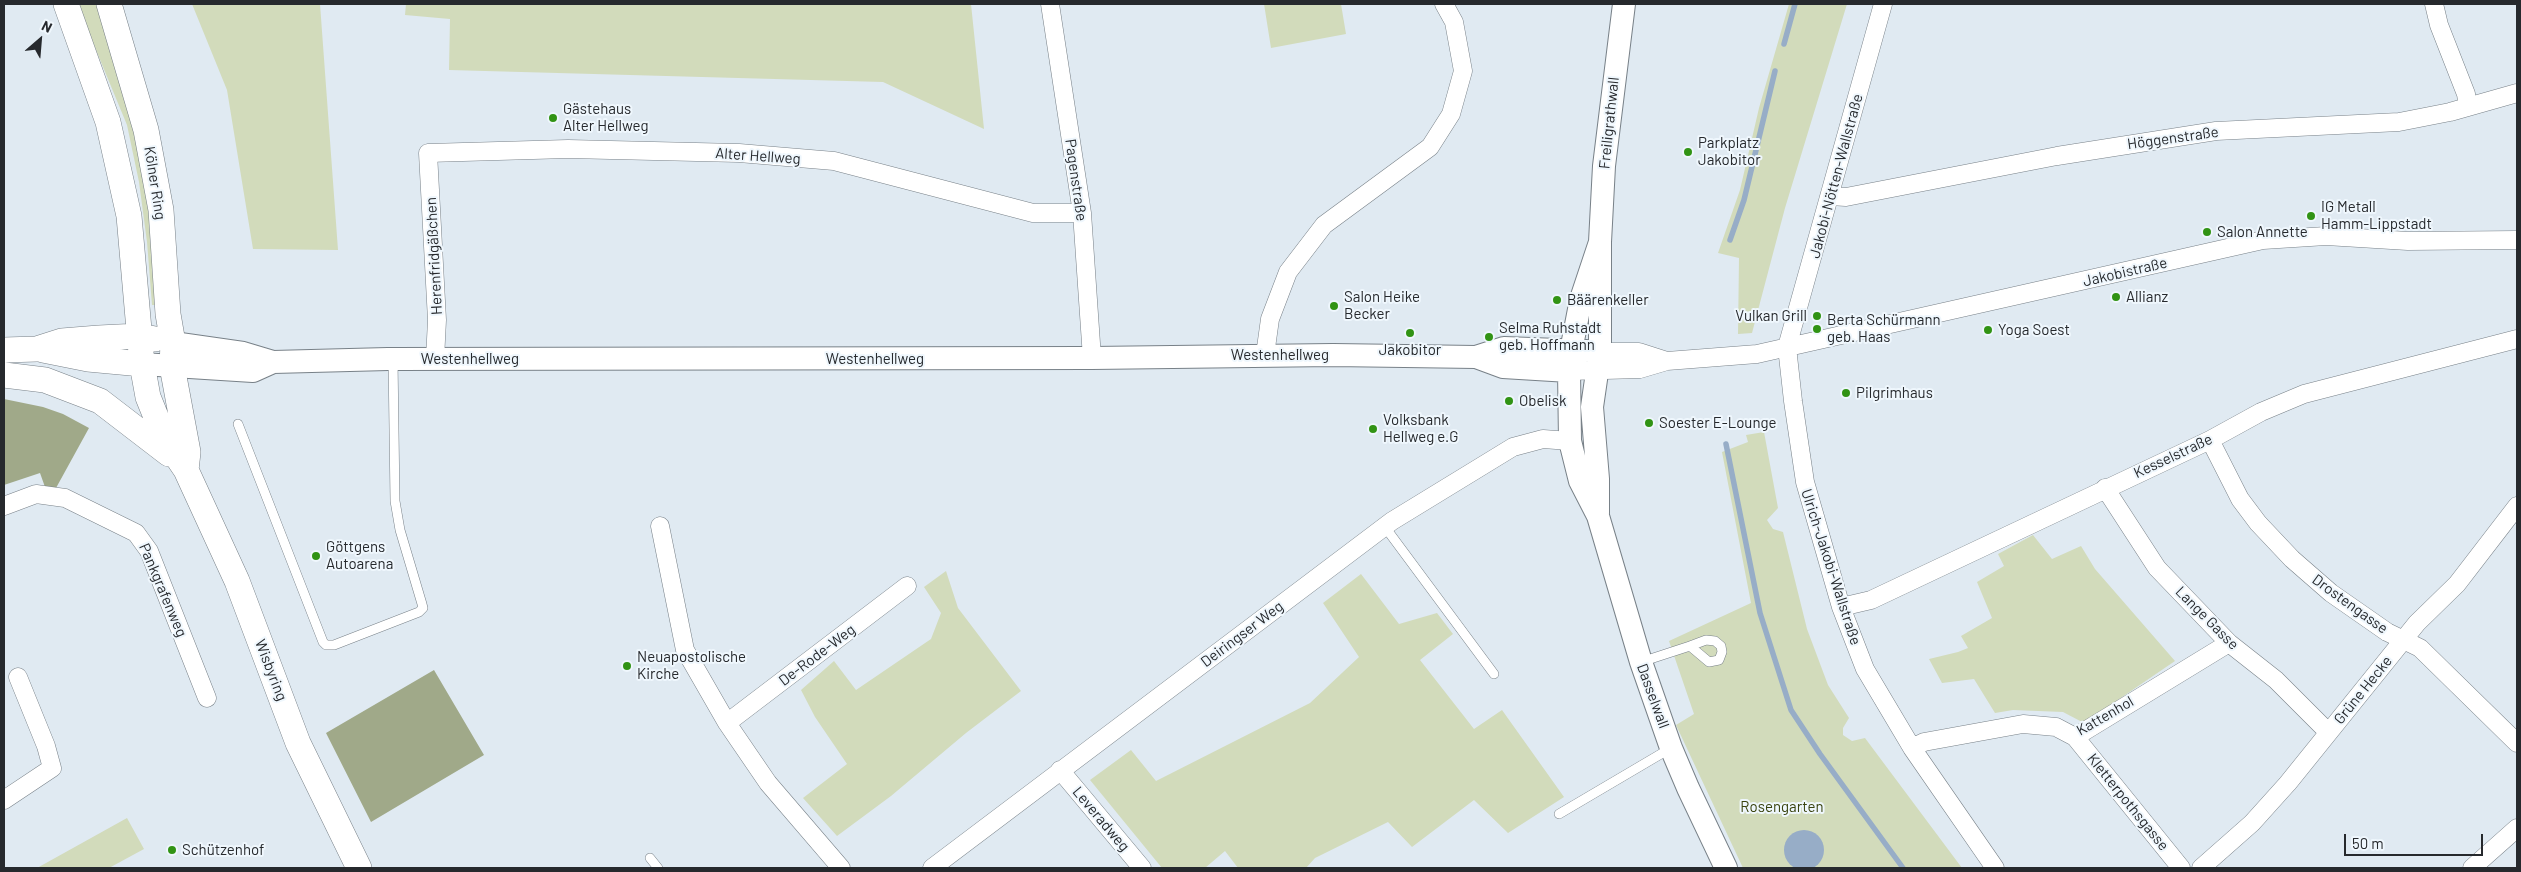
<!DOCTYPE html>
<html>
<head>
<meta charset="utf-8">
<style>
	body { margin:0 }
	#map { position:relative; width:2521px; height:872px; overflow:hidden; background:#e0eaf2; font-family:Barlow,sans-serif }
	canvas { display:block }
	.frame { position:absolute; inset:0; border:5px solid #26292d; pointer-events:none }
	.north { position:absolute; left:15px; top:15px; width:50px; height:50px; -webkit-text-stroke:4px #eff7fd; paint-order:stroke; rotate:27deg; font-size:14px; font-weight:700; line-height:20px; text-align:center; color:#26292d }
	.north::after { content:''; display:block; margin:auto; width:18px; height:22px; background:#26292d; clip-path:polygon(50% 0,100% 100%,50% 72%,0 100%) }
	.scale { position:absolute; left:2344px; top:834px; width:139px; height:22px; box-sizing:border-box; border:2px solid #26292d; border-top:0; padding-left:6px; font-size:15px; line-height:18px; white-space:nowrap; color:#26292d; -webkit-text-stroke:4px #eff7fd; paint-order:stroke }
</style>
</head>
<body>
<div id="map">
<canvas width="2521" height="872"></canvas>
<div class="frame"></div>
<div class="north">N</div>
<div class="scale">50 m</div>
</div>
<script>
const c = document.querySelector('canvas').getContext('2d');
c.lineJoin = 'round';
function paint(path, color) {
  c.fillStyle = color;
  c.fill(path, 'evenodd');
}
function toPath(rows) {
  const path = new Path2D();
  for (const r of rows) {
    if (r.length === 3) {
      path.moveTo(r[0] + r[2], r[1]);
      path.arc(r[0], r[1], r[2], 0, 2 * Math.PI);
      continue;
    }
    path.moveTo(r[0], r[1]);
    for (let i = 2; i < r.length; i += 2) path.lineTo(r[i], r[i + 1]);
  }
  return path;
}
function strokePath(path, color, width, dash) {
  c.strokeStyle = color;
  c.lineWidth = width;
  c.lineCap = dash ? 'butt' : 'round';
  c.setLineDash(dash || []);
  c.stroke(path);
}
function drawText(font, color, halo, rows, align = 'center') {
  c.font = font + ' Barlow,sans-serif';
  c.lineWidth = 4;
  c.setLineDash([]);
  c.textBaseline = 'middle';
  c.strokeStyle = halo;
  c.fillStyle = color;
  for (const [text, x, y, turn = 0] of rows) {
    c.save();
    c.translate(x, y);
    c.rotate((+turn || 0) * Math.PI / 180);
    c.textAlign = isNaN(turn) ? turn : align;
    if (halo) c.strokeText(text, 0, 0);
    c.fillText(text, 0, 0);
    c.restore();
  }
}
paint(toPath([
	[77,4,100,4,143,145,160,305,152,305,147,242,139,182,127,125],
	[192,4,320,4,338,250,253,249,227,90],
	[406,4,971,4,984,129,883,82,449,70,450,19,405,15],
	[1264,4,1341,4,1346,34,1271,48],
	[1789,4,1847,4,1785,208,1752,333,1738,334,1739,258,1718,253,1740,190,1759,108],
	[1764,432,1778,508,1767,520,1773,529,1783,532,1807,629,1828,685,1849,718,1843,728,1843,735,1852,741,1865,738,1962,868,1743,868,1676,725,1694,714,1669,641,1751,603,1722,452,1748,442,1746,435],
	[2033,535,2052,559,2081,546,2095,569,2175,661,2084,723,2063,712,2013,710,1995,713,1974,679,1942,683,1929,659,1958,652,1968,648,1961,636,1992,618,1977,582,2004,566,1998,554],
	[946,571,958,608,1021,691,966,733,891,796,837,836,803,798,847,764,815,717,801,690,834,661,856,690,931,639,941,613,924,587],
	[1361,574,1399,624,1437,613,1453,634,1420,660,1474,729,1502,710,1564,797,1508,833,1474,800,1412,847,1388,822,1315,858,1306,868,1238,868,1225,851,1205,868,1162,868,1090,780,1131,750,1156,781,1310,703,1359,657,1323,603],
	[127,818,144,849,109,868,37,868]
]), '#d2dbbb');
paint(toPath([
	[4,399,43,407,63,414,89,428,56,488,45,487,40,473,4,485],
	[434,670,484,755,371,822,326,733]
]), '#a0a989');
paint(toPath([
	[1804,850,20]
]), '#97adc7');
strokePath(toPath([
	[1784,44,1795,4],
	[1730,240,1744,200,1775,71],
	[1726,444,1760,613,1791,710,1820,754,1903,868]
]), '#97adc7', 5.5);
const service = toPath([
	[238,424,323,642,326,645,334,645,419,612,423,608,422,604,400,530,395,501,393,359],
	[1385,527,1494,674],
	[1641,662,1690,646,1709,662,1719,660,1722,652,1721,646,1715,641,1706,640,1690,646],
	[1559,814,1671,748],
	[650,858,658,868]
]);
const minor = toPath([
	[1050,4,1082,213,1092,358],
	[1883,4,1787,347,1793,401,1805,482,1841,607,1865,669,1912,748,1995,868],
	[2434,4,2439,25,2466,94,2468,107],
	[1830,196,1846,197,2057,156,2216,131,2399,122,2450,112,2517,93],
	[1600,352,1639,352,1667,361],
	[1265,355,1270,319,1288,272,1324,225,1430,147,1451,114,1463,71,1454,22,1444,4],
	[435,359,437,320,428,153,568,149,739,153,834,161,1033,213,1082,213],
	[1569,371,1640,369,1667,361,1757,354,2263,240,2326,236,2408,241,2517,240],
	[2210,440,2240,499,2258,523,2292,559,2331,593,2387,632,2420,648,2517,743],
	[2105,488,2157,568,2229,643,2276,680,2328,732],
	[4,506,36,494,65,498,136,533,149,551,207,698],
	[660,526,685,650,727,723,768,783,841,868],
	[1841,607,1871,600,2210,440,2261,412,2304,394,2517,339],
	[727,723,907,586],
	[2075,737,2229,643],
	[1912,748,1924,742,2023,724,2056,727,2075,737,2181,868],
	[1060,770,1142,868],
	[4,800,52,768,46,746,18,677],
	[932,868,1392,521,1513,447,1543,439,1570,441],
	[2201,868,2252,823,2288,783,2417,623,2457,584,2517,506],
	[2472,868,2517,828]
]);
const tertiary = toPath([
	[1600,242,1581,299,1571,351,1569,371,1570,441,1580,481,1598,516,1641,662,1671,748,1688,788,1726,868],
	[173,343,243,353,273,362,388,359,1092,358,1333,355,1476,357,1503,367,1569,371],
	[1476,357,1504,348,1586,351],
	[142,364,253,371,273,362],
	[1598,513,1598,479,1592,407,1600,352,1600,242,1604,166,1624,4]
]);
const secondary = toPath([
	[66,4,108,122,129,216,142,364,148,397,165,439,186,470,237,581,298,743,359,868],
	[109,4,146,130,161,210,168,314,173,343,172,366,188,452,186,470],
	[4,350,37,349,62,341,99,338,139,336,155,339],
	[43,350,88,359,142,364],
	[4,375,45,380,100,401,169,454]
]);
strokePath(service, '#788188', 10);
strokePath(minor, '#788188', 19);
strokePath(tertiary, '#788188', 24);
strokePath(secondary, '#788188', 26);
strokePath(service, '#fff', 9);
strokePath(minor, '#fff', 18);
strokePath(tertiary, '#fff', 22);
strokePath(secondary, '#fff', 25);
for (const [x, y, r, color] of [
	[553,118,5,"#319314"],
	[1688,152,5,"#319314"],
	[2311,216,5,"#319314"],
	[2207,232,5,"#319314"],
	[2116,297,5,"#319314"],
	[1557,300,5,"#319314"],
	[1334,306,5,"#319314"],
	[1817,316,5,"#319314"],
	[1817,329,5,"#319314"],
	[1988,330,5,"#319314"],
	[1410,333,5,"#319314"],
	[1489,337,5,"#319314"],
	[1846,393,5,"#319314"],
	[1509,401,5,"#319314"],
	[1649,423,5,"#319314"],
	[1373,429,5,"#319314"],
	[316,556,5,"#319314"],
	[627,666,5,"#319314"],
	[172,850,5,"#319314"]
]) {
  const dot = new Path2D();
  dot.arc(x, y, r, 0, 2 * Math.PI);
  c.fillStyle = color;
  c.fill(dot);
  strokePath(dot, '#eff7fd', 2);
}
drawText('15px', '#26292d', '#eff7fd', [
	["Gästehaus",563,109],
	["Alter Hellweg",563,126],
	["Parkplatz",1698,143],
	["Jakobitor",1698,160],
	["IG Metall",2321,207],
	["Hamm-Lippstadt",2321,224],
	["Salon Annette",2217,232],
	["Salon Heike",1344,297],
	["Becker",1344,314],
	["Allianz",2126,297],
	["Bäärenkeller",1567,300],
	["Vulkan Grill",1807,316,"right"],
	["Berta Schürmann",1827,320],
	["geb. Haas",1827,337],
	["Selma Ruhstadt",1499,328],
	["geb. Hoffmann",1499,345],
	["Yoga Soest",1998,330],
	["Jakobitor",1410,350,"center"],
	["Pilgrimhaus",1856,393],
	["Obelisk",1519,401],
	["Volksbank",1383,420],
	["Hellweg e.G",1383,437],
	["Soester E-Lounge",1659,423],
	["Göttgens",326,547],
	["Autoarena",326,564],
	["Neuapostolische",637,657],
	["Kirche",637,674],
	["Schützenhof",182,850]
], 'left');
drawText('15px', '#26292d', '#eff7fd', [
	["Freiligrathwall",1609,123,-84],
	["Höggenstraße",2173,138,-8],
	["Alter Hellweg",758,156,4],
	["Jakobi-Nötten-Wallstraße",1836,176,-75],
	["Pagenstraße",1076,180,82],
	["Kölner Ring",155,183,81],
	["Herenfridgäßchen",434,256,-93],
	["Jakobistraße",2125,272,-13],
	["Westenhellweg",1280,355],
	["Westenhellweg",470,359],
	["Westenhellweg",875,359],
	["Kesselstraße",2173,456,-25],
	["Ulrich-Jakobi-Wallstraße",1831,567,72],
	["Pankgrafenweg",163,590,67],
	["Drostengasse",2350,604,36],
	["Lange Gasse",2207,618,45],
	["Deiringser Weg",1242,634,-37],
	["De-Rode-Weg",817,655,-37],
	["Wisbyring",271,670,69],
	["Grüne Hecke",2363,690,-51],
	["Dasselwall",1653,696,70],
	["Kattenhol",2105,716,-30],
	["Kletterpothsgasse",2128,802,51],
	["Leveradweg",1101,819,50]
]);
drawText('15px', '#39430e', '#eff7fd', [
	["Rosengarten",1782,807]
]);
</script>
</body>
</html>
